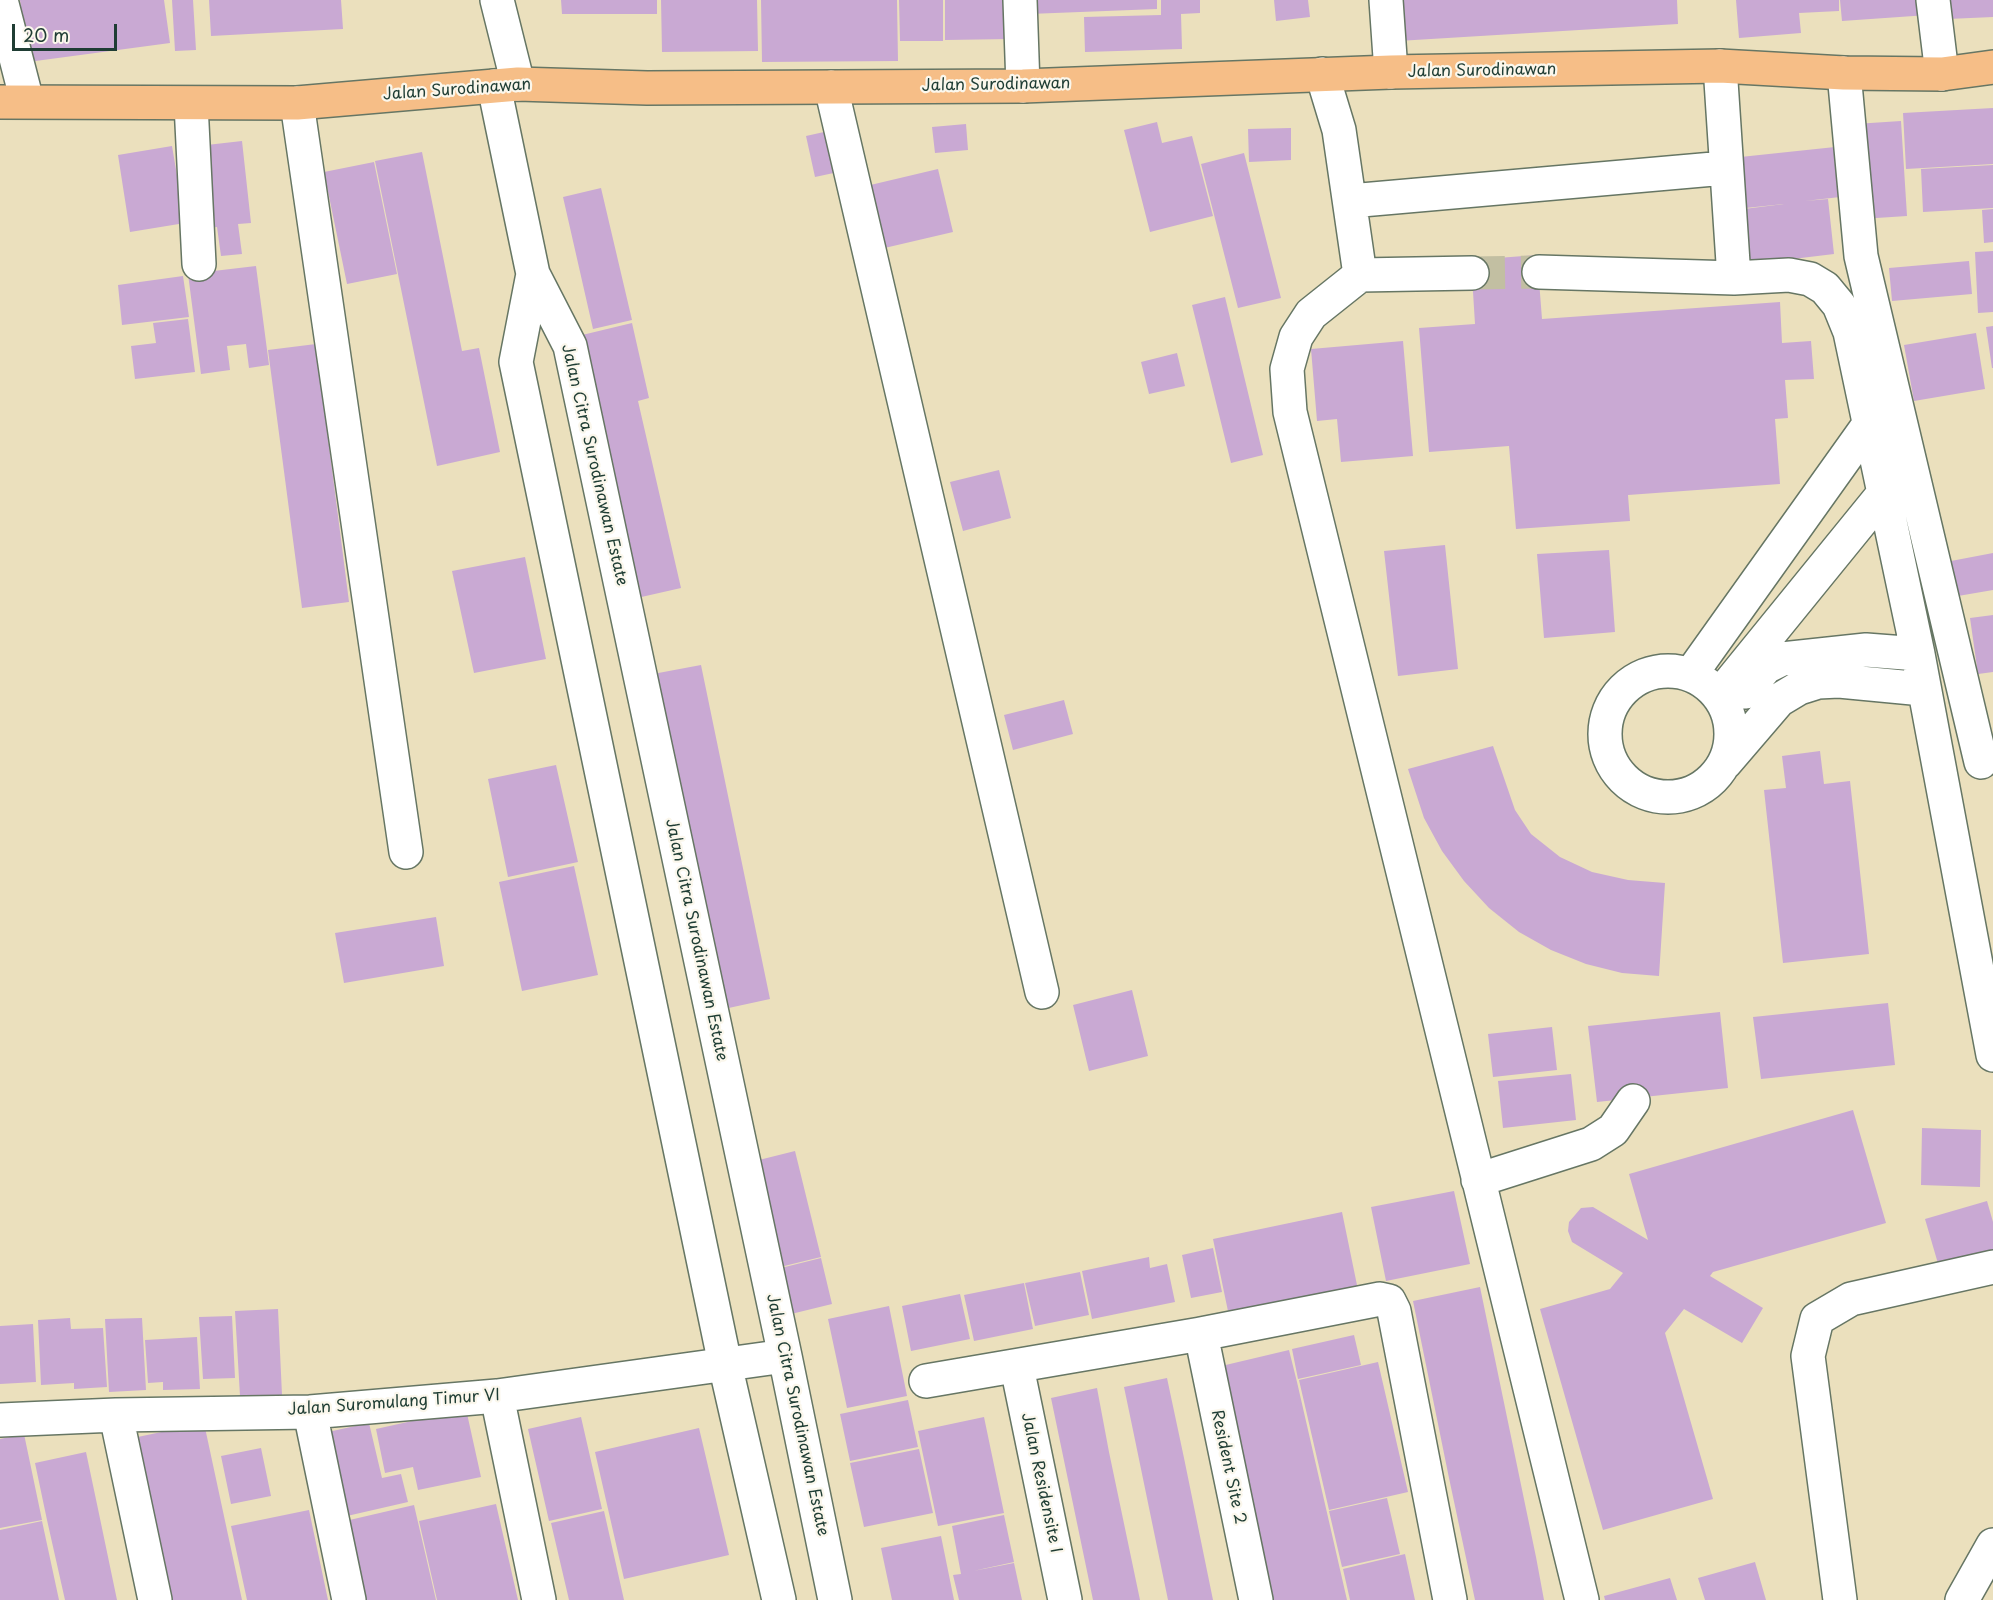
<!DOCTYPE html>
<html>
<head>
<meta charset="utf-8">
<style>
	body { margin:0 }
	#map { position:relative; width:1993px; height:1600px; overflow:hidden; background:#ebe0bd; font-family:"Playpen Sans",sans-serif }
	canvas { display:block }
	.scale { position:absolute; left:12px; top:24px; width:105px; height:27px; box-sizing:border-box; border:3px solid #1f3d34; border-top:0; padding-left:8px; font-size:18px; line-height:21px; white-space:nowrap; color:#1f3d34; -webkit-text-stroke:4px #fbf7ec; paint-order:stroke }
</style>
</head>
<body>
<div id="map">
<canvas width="1993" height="1600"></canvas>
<div class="scale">20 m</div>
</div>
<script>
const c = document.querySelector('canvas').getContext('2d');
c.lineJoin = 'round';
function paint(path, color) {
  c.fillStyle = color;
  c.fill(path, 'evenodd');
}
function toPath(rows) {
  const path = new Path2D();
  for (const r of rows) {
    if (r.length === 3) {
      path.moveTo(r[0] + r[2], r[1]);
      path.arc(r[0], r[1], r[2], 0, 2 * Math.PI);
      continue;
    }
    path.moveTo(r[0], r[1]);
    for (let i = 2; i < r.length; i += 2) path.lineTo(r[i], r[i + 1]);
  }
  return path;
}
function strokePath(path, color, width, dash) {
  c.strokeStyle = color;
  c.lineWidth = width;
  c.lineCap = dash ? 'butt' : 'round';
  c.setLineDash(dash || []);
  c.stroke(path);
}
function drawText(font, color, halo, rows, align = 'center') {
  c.font = font + ' "Playpen Sans",sans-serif';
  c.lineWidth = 4.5;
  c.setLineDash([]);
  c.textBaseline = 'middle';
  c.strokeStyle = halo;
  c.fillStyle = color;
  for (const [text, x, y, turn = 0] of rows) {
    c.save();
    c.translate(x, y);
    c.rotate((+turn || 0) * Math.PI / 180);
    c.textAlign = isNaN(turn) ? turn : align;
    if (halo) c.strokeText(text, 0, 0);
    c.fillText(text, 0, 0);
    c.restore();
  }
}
paint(toPath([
	[20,0,164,0,170,43,28,62],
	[172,0,193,0,196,50,175,51],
	[209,0,341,0,343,29,211,36],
	[561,0,657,0,657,14,562,14],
	[661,0,757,0,758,51,662,52],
	[761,0,897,0,898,61,762,62],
	[899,0,943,0,943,41,900,41],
	[945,0,1010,0,1011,39,945,40],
	[1028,0,1157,0,1157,9,1029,14],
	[1161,0,1200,0,1200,13,1181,14,1182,49,1085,52,1084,17,1161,15],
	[1274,0,1308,0,1310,17,1276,21],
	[1396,0,1677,0,1678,24,1398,41],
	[1736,0,1839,0,1839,11,1799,13,1801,33,1739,38],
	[1840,0,1927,0,1928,15,1842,21],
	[1947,0,1993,0,1993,17,1948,19],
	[1993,108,1993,164,1906,169,1903,113],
	[1901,121,1907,216,1861,219,1855,124],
	[1157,122,1162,143,1192,136,1213,216,1150,232,1124,130],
	[966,124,968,150,935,153,932,127],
	[1291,128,1291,160,1249,162,1248,129],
	[833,130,843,171,815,177,806,136],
	[242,141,251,223,238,224,242,254,221,256,217,227,208,228,198,146],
	[172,146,185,223,130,232,118,155],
	[1835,147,1840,197,1805,201,1828,199,1834,254,1743,265,1736,210,1784,204,1736,209,1731,158],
	[422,152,462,351,479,348,500,452,437,466,375,161],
	[1244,153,1281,298,1238,308,1201,164],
	[374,162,397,274,347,284,324,172],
	[1993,165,1993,208,1923,212,1921,169],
	[938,169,953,232,876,250,862,187],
	[601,188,632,320,593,329,563,197],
	[1993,209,1993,242,1984,243,1982,210],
	[1993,251,1993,312,1978,313,1975,252],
	[1537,255,1542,319,1780,302,1782,343,1811,341,1814,379,1785,380,1788,418,1775,419,1780,484,1628,495,1630,521,1516,529,1509,446,1429,452,1419,328,1475,324,1471,260],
	[1969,261,1972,294,1892,301,1889,268],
	[256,266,269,365,249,368,246,344,227,346,230,370,201,374,188,274],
	[183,276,189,317,122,325,118,285],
	[1225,297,1263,455,1231,463,1192,305],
	[188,319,195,372,135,379,131,346,156,343,153,323],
	[632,323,649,398,638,401,681,588,637,598,578,336],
	[1993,326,1993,368,1992,368,1986,327],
	[1976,333,1985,389,1914,401,1904,345],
	[1403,341,1413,456,1341,462,1337,419,1317,421,1311,349],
	[316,344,349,602,302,608,268,350],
	[1177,353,1185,386,1149,394,1141,362],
	[999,470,1011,518,963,531,950,482],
	[1445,545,1458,669,1398,676,1384,551],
	[1609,550,1615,632,1544,638,1537,554],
	[1993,553,1993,590,1958,596,1951,561],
	[525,557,546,659,474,673,452,571],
	[1993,615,1993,672,1978,674,1970,618],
	[701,665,770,999,724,1009,653,674],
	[1064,700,1073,734,1013,750,1004,715],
	[1493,746,1515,810,1531,834,1560,857,1592,872,1628,880,1665,883,1659,976,1622,973,1586,964,1551,950,1519,932,1489,908,1464,881,1442,851,1424,818,1408,769],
	[1820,751,1824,784,1850,781,1869,954,1783,963,1764,790,1786,788,1782,756],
	[556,765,578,862,508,877,488,779],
	[574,866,598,975,522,991,499,882],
	[436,917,444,966,344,983,335,933],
	[1132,990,1148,1056,1089,1071,1073,1005],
	[1888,1003,1895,1065,1761,1079,1753,1017],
	[1720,1012,1728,1088,1597,1102,1588,1026],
	[1552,1027,1557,1070,1493,1077,1488,1034],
	[1571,1074,1576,1120,1503,1128,1498,1081],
	[1853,1110,1886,1223,1713,1272,1710,1276,1763,1308,1742,1343,1684,1309,1665,1333,1713,1499,1603,1530,1540,1309,1610,1289,1623,1273,1572,1242,1568,1231,1569,1222,1581,1208,1593,1207,1648,1240,1629,1174],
	[1922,1128,1981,1130,1980,1187,1921,1185],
	[795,1151,821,1257,776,1268,751,1162],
	[1454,1191,1470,1264,1386,1281,1371,1207],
	[1987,1201,1993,1222,1993,1252,1939,1267,1925,1219],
	[1342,1212,1358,1290,1229,1316,1213,1239],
	[1213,1248,1222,1292,1191,1298,1182,1255],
	[1149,1257,1150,1268,1167,1264,1175,1302,1092,1319,1082,1271],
	[821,1258,832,1304,787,1315,777,1269],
	[1080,1272,1089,1315,1035,1326,1025,1283],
	[1024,1283,1033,1329,974,1341,964,1295],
	[1480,1287,1536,1557,1544,1600,1475,1600,1449,1478,1413,1301],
	[960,1294,970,1339,911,1351,902,1306],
	[889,1306,907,1396,847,1408,828,1319],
	[278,1309,282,1395,240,1396,235,1311],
	[232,1316,235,1378,203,1379,199,1317],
	[70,1318,71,1329,103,1328,107,1387,74,1389,74,1383,41,1385,38,1320],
	[142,1318,146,1390,109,1392,105,1319],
	[33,1324,36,1382,0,1384,0,1326],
	[1354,1335,1361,1365,1298,1379,1292,1349],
	[197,1337,200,1389,163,1390,163,1382,148,1383,145,1340],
	[1289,1350,1297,1382,1347,1600,1267,1600,1213,1368],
	[1378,1362,1408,1492,1329,1510,1299,1380],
	[1167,1378,1184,1458,1213,1600,1168,1600,1134,1435,1124,1387],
	[1097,1388,1109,1452,1140,1600,1093,1600,1051,1398],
	[908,1400,918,1447,850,1461,840,1414],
	[466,1409,481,1477,418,1490,413,1467,385,1473,376,1429],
	[581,1417,602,1509,549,1521,528,1429],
	[984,1417,1004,1513,938,1526,918,1431],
	[204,1423,242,1600,167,1600,133,1438],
	[369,1423,382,1478,401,1474,408,1502,347,1516,328,1432],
	[699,1428,729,1555,624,1579,595,1452],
	[24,1434,42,1520,0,1528,0,1439],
	[261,1448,271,1496,231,1504,221,1456],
	[919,1449,933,1513,864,1527,850,1463],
	[86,1452,98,1509,117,1600,65,1600,47,1520,35,1463],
	[1387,1498,1400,1554,1342,1567,1329,1511],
	[496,1504,518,1600,437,1600,419,1521],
	[414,1505,436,1600,359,1600,341,1522],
	[309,1510,328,1600,247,1600,231,1526],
	[604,1511,624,1600,569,1600,551,1523],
	[1004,1515,1014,1562,973,1571,1014,1563,1022,1600,959,1600,953,1575,961,1574,952,1526],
	[42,1521,59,1600,0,1600,0,1530],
	[941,1536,954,1600,892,1600,881,1548],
	[1405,1554,1415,1600,1350,1600,1343,1569],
	[1755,1562,1766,1600,1705,1600,1698,1578],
	[1670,1578,1677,1600,1605,1600,1604,1596]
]), '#c9a9d3');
strokePath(toPath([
	[1472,273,1539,272]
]), '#c2bfa2', 33, [33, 16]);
const minor = toPath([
	[1,0,27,101],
	[497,0,518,84],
	[1020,0,1023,86],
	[1386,0,1391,72],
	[1933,0,1942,74],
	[1720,66,1734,278],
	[1844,73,1861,256,1981,762],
	[1322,74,1339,130,1360,275],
	[494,86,533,274,570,346,785,1356,835,1600],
	[831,87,1042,992],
	[297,103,406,852],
	[191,104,199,264],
	[1350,201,1725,168],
	[1539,272,1734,278,1789,275,1810,279,1825,288,1839,305,1850,332,1918,654,1993,1055],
	[1472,273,1360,275,1311,314,1296,337,1287,369,1290,412,1582,1600],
	[533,274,516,362,725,1364,779,1600],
	[1668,734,63],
	[1691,674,1870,423],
	[1745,692,1766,667,1782,659,1866,650,1918,654],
	[1719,696,1884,493],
	[1725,763,1779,700,1799,688,1818,682,1839,681,1923,689],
	[1478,1180,1591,1144,1613,1130,1633,1101],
	[1201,1334,1256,1600],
	[1017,1367,1065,1600],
	[926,1381,1201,1334,1380,1299,1389,1301,1394,1311,1450,1600],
	[497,1396,539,1600],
	[310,1412,349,1600],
	[116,1415,155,1600],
	[0,1420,116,1415,310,1412,497,1396,785,1356],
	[1840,1600,1808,1356,1817,1319,1851,1299,1993,1267],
	[1962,1600,1993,1545]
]);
const major = toPath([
	[0,102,297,103,518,84,647,88,1023,86,1391,72,1720,66,1844,73,1942,74,1993,67]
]);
strokePath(minor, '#667664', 36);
strokePath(major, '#667664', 36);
strokePath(minor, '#fff', 33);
strokePath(major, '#f6be87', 33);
drawText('16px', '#1f3d34', '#fbf7ec', [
	["Jalan Surodinawan",1482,71,-1],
	["Jalan Surodinawan",996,85,-1],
	["Jalan Surodinawan",457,90,-4],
	["Jalan Citra Surodinawan Estate",594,465,77],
	["Jalan Citra Surodinawan Estate",696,940,78],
	["Jalan Suromulang Timur VI",394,1403,-4],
	["Jalan Citra Surodinawan Estate",797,1415,78],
	["Resident Site 2",1228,1467,78],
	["Jalan Residensite I",1041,1483,78]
]);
</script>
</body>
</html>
